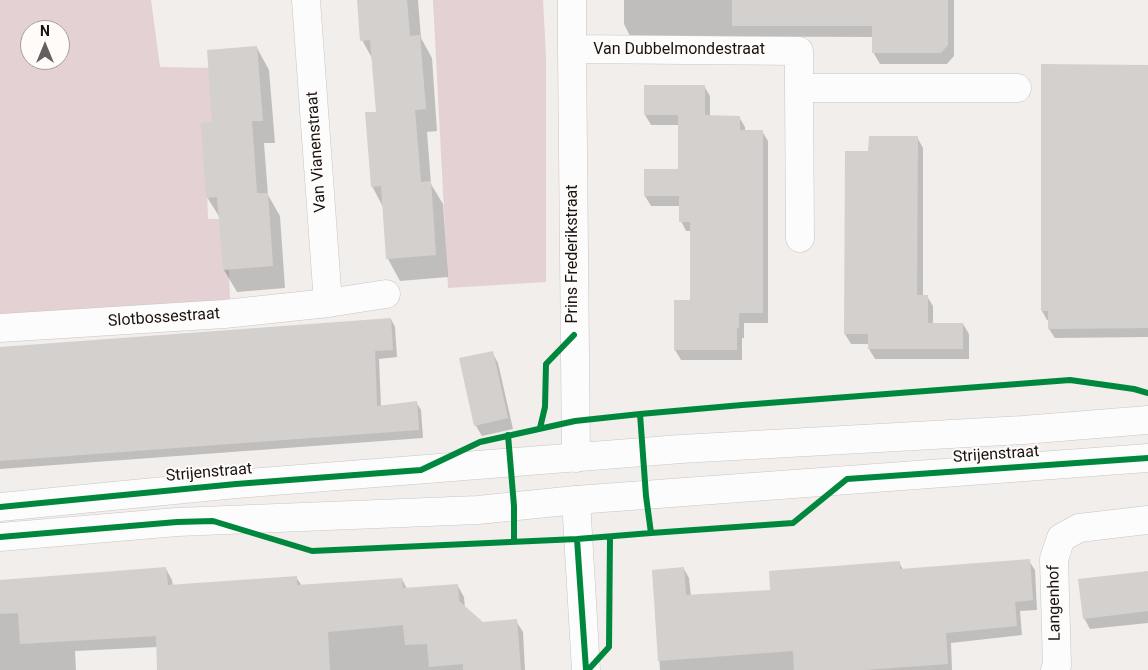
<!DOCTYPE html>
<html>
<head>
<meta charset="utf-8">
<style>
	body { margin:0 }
	#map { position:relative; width:1148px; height:670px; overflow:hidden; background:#f1eeeb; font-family:Roboto,sans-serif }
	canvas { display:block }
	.north { position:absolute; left:20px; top:20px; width:50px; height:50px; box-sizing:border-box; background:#fefbf9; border:1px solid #a29f9d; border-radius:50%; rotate:0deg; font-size:14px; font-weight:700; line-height:20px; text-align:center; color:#171413 }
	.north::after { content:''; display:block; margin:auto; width:18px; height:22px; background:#63605f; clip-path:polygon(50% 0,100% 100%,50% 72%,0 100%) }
</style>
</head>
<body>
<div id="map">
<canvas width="1148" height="670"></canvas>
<div class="north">N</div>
</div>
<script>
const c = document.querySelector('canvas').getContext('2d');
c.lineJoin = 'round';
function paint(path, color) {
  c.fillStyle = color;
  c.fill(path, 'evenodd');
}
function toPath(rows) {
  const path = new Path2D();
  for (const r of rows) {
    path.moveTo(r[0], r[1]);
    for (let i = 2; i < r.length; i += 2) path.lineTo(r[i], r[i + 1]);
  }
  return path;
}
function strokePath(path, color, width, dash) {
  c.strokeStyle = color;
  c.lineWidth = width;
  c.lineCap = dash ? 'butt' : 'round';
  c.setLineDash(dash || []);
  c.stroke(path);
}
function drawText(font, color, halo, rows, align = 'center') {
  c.font = font + ' Roboto,sans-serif';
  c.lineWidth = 4;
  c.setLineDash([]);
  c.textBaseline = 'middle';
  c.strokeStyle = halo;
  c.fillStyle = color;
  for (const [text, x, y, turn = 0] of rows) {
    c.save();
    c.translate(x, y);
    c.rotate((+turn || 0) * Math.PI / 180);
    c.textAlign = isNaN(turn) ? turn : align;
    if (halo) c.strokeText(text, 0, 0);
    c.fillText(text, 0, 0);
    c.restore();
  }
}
paint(toPath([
	[0,0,151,0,160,67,213,68,216,136,205,137,208,219,227,219,230,301,0,315],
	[30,30,60,30,60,60,30,60],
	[433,0,543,0,546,57,546,282,448,288]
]), '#e3d1d4');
paint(toPath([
	[358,0,418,0,421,38,432,58,437,131,427,132,431,184,443,204,448,277,400,281,388,259,383,207,372,186,377,113,373,60,362,40],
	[624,0,954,0,954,56,947,64,880,64,873,52,873,37,630,36,624,24],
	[257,48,269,70,275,143,264,143,268,195,280,216,285,288,237,292,224,270,220,218,207,197,213,123],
	[1148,66,1148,337,1055,338,1049,329,1049,320,1047,320,1042,311],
	[704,86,710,96,710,116,739,117,745,127,745,131,762,131,768,141,768,323,744,323,744,338,742,338,742,360,681,360,675,350,691,301,691,231,686,231,681,221,681,206,651,206,645,196,679,170,679,125,651,125,645,115],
	[917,137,923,148,923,296,927,296,933,306,933,324,963,324,969,334,969,359,875,359,869,349,869,344,851,344,845,334,869,152],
	[391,319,395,327,397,357,379,359,381,406,416,402,421,410,423,438,0,469,0,349],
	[492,352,498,363,513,429,482,436,476,426,461,359],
	[1029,561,1035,570,1037,610,1020,611,1022,635,951,643,952,670,660,670,653,571,684,569,689,578,691,596,772,591,899,562,903,570],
	[166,569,172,580,173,586,296,577,302,586,402,579,407,589,458,586,464,597,465,608,482,624,516,621,523,632,525,670,198,670,158,647,75,651,76,670,0,670,0,581],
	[1148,573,1148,623,1090,629,1084,618]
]), '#0003');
paint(toPath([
	[357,0,407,0,410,36,420,35,426,109,415,110,421,182,431,181,436,255,386,259,381,186,371,187,365,112,376,112,370,40,360,41],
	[732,0,948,0,948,45,941,53,872,53,872,26,732,26],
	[257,46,263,121,252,121,257,193,268,193,273,266,223,270,217,197,206,198,201,123,212,122,207,50],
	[1041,64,1148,65,1148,328,1048,329,1048,311,1041,311],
	[644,85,705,85,705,115,740,116,740,130,763,130,763,313,739,313,739,328,737,328,737,350,674,350,674,300,690,300,690,222,679,222,679,196,644,196,644,169,678,169,678,115,644,115],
	[869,136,918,136,917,295,928,295,928,323,963,323,963,349,868,349,868,334,844,334,845,151,868,151],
	[391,318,393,350,375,351,377,406,417,401,419,430,0,461,0,347],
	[493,351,508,418,474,426,459,358],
	[1030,559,1033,600,1015,602,1017,626,946,633,948,664,864,670,794,670,793,651,658,661,652,570,684,567,686,595,770,590,769,571,900,561,900,569],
	[166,567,168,585,297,576,297,585,402,578,403,588,458,584,459,601,483,622,517,619,521,670,463,670,463,664,429,667,427,644,405,645,403,625,328,632,330,670,157,670,156,636,20,644,18,613,0,614,0,580],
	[1148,571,1148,611,1083,619,1078,579]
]), '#d3d0ce');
const minor = toPath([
	[306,0,328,303],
	[572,0,572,49,799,51,799,88,1017,88],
	[572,49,576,458],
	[799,88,800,238],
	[0,328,224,314,328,303,386,294],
	[576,500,586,670],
	[1055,670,1057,665,1054,559,1061,538,1079,528,1148,520]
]);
const tertiary = toPath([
	[0,507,236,484,681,449,1023,430,1148,420],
	[0,537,177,522,478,510,576,500,1148,458]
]);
strokePath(minor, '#c8c5c3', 29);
strokePath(tertiary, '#c8c5c3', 29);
strokePath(minor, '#fdfcfc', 28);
strokePath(tertiary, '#fdfcfc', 28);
strokePath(toPath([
	[540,428,545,407,546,364,574,335],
	[508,435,514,506,514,541],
	[0,507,236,484,421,470,480,442,575,421,640,414,742,405,1070,380,1134,389,1148,393],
	[651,533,793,523,847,479,1148,458],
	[0,537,177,522,213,521,312,551,577,539,651,533,646,496,640,414],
	[577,539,586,670],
	[588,670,609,647,610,537]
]), '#00873e', 6);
drawText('16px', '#171413', '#fefbf9', [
	["Van Dubbelmondestraat",679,50],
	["Van Vianenstraat",317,152,-94],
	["Prins Frederikstraat",573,254,-90],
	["Slotbossestraat",164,318,-4],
	["Strijenstraat",996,455,-4],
	["Strijenstraat",209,473,-5],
	["Langenhof",1055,603,-91]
]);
</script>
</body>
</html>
